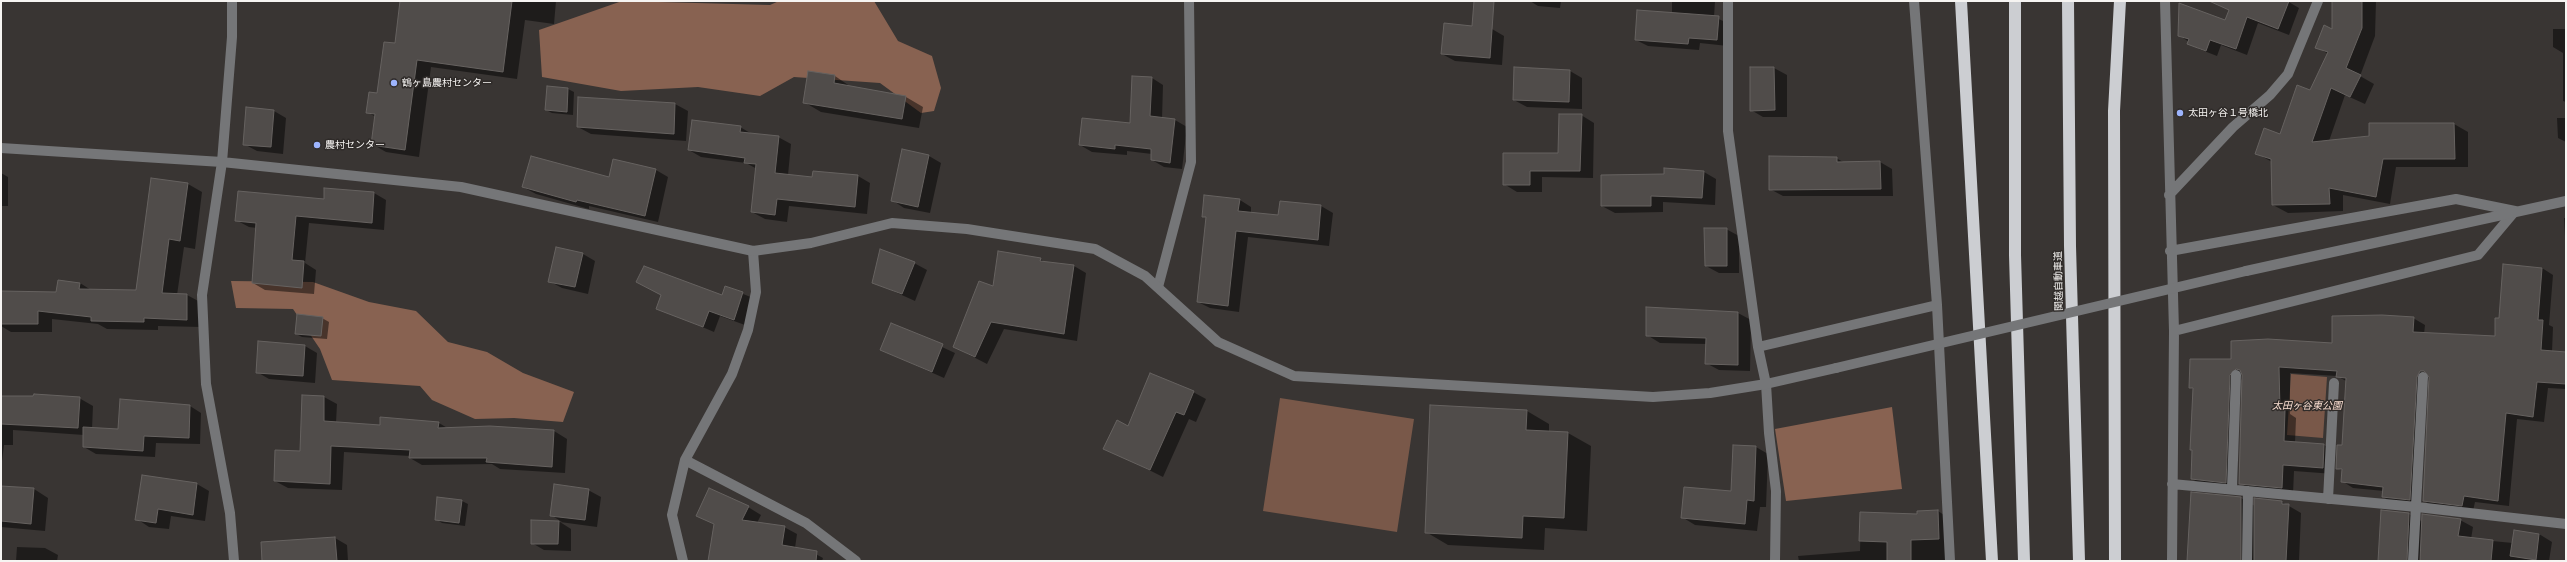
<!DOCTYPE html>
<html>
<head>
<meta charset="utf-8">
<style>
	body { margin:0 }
	#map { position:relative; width:2567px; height:562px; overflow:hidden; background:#393533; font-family:"Noto Serif",serif }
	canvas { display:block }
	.frame { position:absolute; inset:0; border:2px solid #f6f4f2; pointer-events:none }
</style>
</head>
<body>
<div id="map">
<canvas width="2567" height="562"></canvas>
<div class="frame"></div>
</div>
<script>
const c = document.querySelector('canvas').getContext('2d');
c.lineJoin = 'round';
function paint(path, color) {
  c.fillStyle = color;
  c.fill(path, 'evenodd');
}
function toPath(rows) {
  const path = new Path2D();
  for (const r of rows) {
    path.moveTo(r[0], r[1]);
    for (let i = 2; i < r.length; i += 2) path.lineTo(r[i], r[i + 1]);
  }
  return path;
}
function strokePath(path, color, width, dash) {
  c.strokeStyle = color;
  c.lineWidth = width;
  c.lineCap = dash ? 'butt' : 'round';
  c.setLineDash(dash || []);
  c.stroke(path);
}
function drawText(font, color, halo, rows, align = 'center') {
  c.font = font + ' "Noto Serif","Noto Sans JP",serif';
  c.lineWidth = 3;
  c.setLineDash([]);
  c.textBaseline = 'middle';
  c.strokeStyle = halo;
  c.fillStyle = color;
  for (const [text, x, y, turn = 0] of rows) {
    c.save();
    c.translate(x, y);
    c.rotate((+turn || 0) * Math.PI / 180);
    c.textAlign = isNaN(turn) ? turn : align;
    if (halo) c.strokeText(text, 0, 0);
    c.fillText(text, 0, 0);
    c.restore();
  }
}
paint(toPath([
	[2291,374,2327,377,2323,438,2287,435],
	[1280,398,1414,419,1397,532,1263,511]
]), '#795849');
paint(toPath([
	[622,1,770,5,779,1,874,1,898,41,932,56,941,88,934,111,921,113,880,83,794,77,760,96,698,87,621,91,542,77,539,30],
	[231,281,313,282,369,302,416,311,448,342,487,352,523,373,574,392,563,422,514,418,475,419,432,400,420,386,332,380,320,349,293,309,236,308],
	[1892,407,1902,489,1786,501,1775,429]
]), '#886251');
paint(toPath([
	[431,1,556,1,554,24,525,20,517,79,431,67,419,157,386,152,372,144,376,117,367,112,378,94,396,45],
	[1530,1,1561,1,1560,8,1538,6],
	[1672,1,1715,1,1714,17,1730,24,1728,46,1700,43,1699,50,1648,46,1636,40,1672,14],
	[2234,1,2287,1,2299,8,2289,35,2258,23,2247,55,2221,45,2217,56,2199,49,2179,35,2226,22],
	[2333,1,2376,1,2375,36,2360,76,2374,84,2365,104,2345,95,2329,141,2454,124,2468,132,2468,167,2396,167,2390,204,2343,195,2343,211,2288,213,2273,205,2272,162,2256,153,2281,135,2311,91,2328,54,2317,47,2333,30],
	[1492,29,1504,36,1502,65,1455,61,1442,54],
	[2553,29,2566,29,2566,102,2563,101,2563,53,2553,47],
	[1751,68,1774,68,1787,75,1787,117,1763,117,1751,110],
	[1570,71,1582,78,1582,109,1527,107,1514,100],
	[835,76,851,87,906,97,923,107,919,128,821,112,804,102],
	[1152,78,1163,85,1162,119,1175,120,1187,127,1182,169,1164,167,1152,160,1152,154,1127,151,1127,155,1092,152,1080,145,1131,124],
	[548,87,568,89,574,92,573,115,552,113,546,110],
	[579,98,675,104,688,111,686,141,591,134,578,127],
	[274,111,286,118,283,154,257,151,244,144],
	[1581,115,1594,123,1593,178,1542,177,1542,192,1517,192,1504,184,1559,154],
	[2557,118,2566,118,2566,142,2558,138],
	[740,127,752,134,778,137,791,144,788,175,813,178,858,176,870,183,867,214,789,206,787,222,765,219,752,212,757,169,746,163,701,157,689,150],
	[929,156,941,163,930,213,904,208,892,200],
	[1836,158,1845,163,1880,162,1892,169,1893,196,1783,196,1770,189],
	[656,170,668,177,658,222,589,206,589,209,536,194,523,187,610,178],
	[1704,172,1716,179,1715,205,1663,202,1663,212,1615,213,1602,206,1665,175],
	[1,173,8,177,8,206,1,206],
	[188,184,202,192,195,249,184,247,177,295,187,295,202,303,201,327,158,326,158,330,107,329,98,324,52,319,52,332,11,332,1,326,1,292,57,293,80,283,91,290,137,291],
	[374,193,386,200,384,230,309,223,305,263,316,270,314,294,265,290,253,283,257,228,249,227,236,220,324,200],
	[1240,200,1251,207,1251,214,1279,216,1321,206,1333,213,1329,246,1248,237,1239,312,1210,308,1198,302,1207,218,1203,216],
	[2564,218,2566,218,2566,254],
	[1726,229,1739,236,1739,273,1719,273,1706,266],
	[583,254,595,261,588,294,562,288,549,281],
	[1040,259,1046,263,1074,266,1086,273,1077,341,1004,329,987,364,954,347,993,287],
	[914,263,927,270,915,301,873,282],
	[2504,266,2542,268,2553,275,2549,325,2553,327,2552,352,2566,353,2566,389,2548,388,2544,422,2517,419,2509,506,2475,502,2473,511,2435,507,2424,501,2430,378,2427,383,2421,506,2394,503,2383,497,2384,491,2353,488,2342,481,2343,471,2337,468,2343,446,2346,381,2337,376,2290,373,2290,414,2296,418,2295,443,2324,445,2335,451,2334,474,2294,471,2293,494,2251,490,2240,483,2243,378,2240,381,2237,488,2203,485,2192,479,2194,390,2190,387,2232,360,2333,344,2413,318,2425,325,2424,334,2496,337,2500,319],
	[726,287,753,298,745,325,720,316,714,332,658,308,722,297],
	[1738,313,1751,320,1750,371,1719,370,1706,363,1707,344,1660,343,1647,335],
	[322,318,329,322,327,339,302,337,296,334],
	[892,324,955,353,944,378,881,350],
	[305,346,317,353,315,383,269,379,257,372],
	[1193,392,1206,399,1196,422,1189,419,1163,477,1105,448,1129,427],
	[303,396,324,397,337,404,336,423,381,426,439,423,449,429,490,427,554,431,567,439,565,473,500,469,492,464,422,465,410,458,410,456,344,452,342,490,288,488,275,481,301,452],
	[1,398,79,398,93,406,92,429,119,430,190,406,201,413,200,444,156,443,155,457,96,454,84,447,84,435,13,430,13,445,4,445,1,469],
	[1527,411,1549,424,1549,432,1568,433,1591,446,1587,531,1545,528,1544,550,1448,545,1426,532],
	[1756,447,1768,454,1766,507,1760,507,1757,531,1695,525,1682,517,1732,492],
	[197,484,209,491,205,521,171,516,169,529,149,527,137,519],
	[1,487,34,489,48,498,45,531,1,527],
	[588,490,601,497,597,527,560,522,571,529,571,551,544,550,532,543,532,521,562,522,551,515],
	[2192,493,2241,498,2255,506,2282,502,2301,513,2299,561,2188,561],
	[462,501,468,504,465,526,442,523,436,519],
	[748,507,761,515,757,523,784,527,797,534,795,548,810,551,823,558,822,561,709,561,715,525,698,515],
	[1938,511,1947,517,1948,561,1799,561,1798,556,1860,551,1861,513,1918,515],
	[2409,514,2423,522,2460,520,2473,527,2471,539,2513,543,2515,531,2539,534,2552,542,2549,561,2379,561],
	[335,538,347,545,348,561,263,561],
	[17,547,45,548,58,555,57,561,16,561]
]), '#0007');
const building = toPath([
	[400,1,512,1,503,72,417,60,405,150,371,145,375,114,366,113,369,92,377,93,384,42,395,43,400,1],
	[1474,1,1494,1,1490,58,1441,54,1444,23,1472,26,1474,1],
	[2209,1,2289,1,2278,29,2247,17,2236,49,2210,40,2206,51,2187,44,2189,39,2178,36,2179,3,2225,20,2229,10,2209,1],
	[2332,1,2362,1,2362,28,2346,68,2361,75,2350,97,2331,88,2312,142,2369,136,2369,123,2454,123,2455,159,2383,159,2376,197,2329,188,2330,204,2272,205,2271,159,2255,154,2264,128,2280,134,2297,85,2310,90,2328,52,2315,48,2324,25,2332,29,2332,1],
	[1637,10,1719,16,1717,40,1689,38,1688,44,1635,40,1637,10],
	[1514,67,1570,70,1569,102,1513,100,1514,67],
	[1750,67,1774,67,1775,110,1750,111,1750,67],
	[808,71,835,75,834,83,906,96,902,119,803,103,808,71],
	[1132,76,1152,77,1150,116,1175,119,1170,163,1151,160,1151,149,1115,145,1115,149,1079,145,1082,118,1130,123,1132,76],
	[547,86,568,88,567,112,545,110,547,86],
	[578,97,675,103,674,134,577,127,578,97],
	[246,107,274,110,271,147,243,145,246,107],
	[1559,114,1582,114,1580,171,1530,171,1530,185,1503,185,1503,153,1558,153,1559,114],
	[692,120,741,126,740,132,779,136,775,173,812,177,813,171,858,175,855,207,777,199,775,215,751,212,756,164,744,163,745,158,688,150,692,120],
	[902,149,929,155,918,207,891,201,902,149],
	[531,156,609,177,613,159,656,169,645,216,577,200,576,202,522,187,531,156],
	[1769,156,1837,157,1837,162,1880,161,1881,189,1769,190,1769,156],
	[1664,168,1704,171,1702,198,1651,196,1651,206,1601,206,1601,175,1664,174,1664,168],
	[151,178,188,183,180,241,169,239,162,293,187,294,187,320,144,318,144,322,91,321,91,317,38,311,38,324,1,324,1,291,56,292,58,280,80,283,79,289,136,290,151,178],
	[324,188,374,192,372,223,296,216,292,260,304,261,302,288,252,283,256,223,235,221,238,191,324,199,324,188],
	[1204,195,1240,199,1238,211,1278,215,1280,201,1321,205,1318,240,1236,231,1228,306,1197,302,1206,217,1202,217,1204,195],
	[1704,228,1727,228,1727,266,1705,266,1704,228],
	[556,247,583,253,575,287,548,282,556,247],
	[880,249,915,262,902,294,872,283,880,249],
	[998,251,1041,258,1040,261,1074,265,1064,334,991,322,975,357,953,347,979,281,993,286,998,251],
	[2503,264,2542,268,2538,320,2543,320,2541,350,2566,352,2566,384,2537,382,2533,417,2506,413,2498,501,2464,496,2462,506,2423,501,2429,377,2424,371,2420,371,2417,377,2410,500,2382,497,2383,487,2341,482,2342,469,2336,469,2337,445,2342,445,2346,378,2336,377,2337,371,2279,367,2280,410,2285,410,2284,441,2324,444,2323,468,2283,465,2282,488,2239,484,2242,375,2240,370,2236,369,2230,375,2226,483,2191,479,2192,450,2190,450,2193,388,2189,388,2190,359,2231,359,2231,341,2268,339,2332,343,2332,316,2382,315,2414,317,2413,332,2495,336,2495,318,2499,318,2503,264],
	[644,266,722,295,725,286,743,292,734,320,709,311,703,327,656,309,661,295,636,282,644,266],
	[1646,307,1738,312,1738,365,1705,364,1706,338,1646,336,1646,307],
	[297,314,323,317,321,336,295,334,297,314],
	[891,323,943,344,932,372,880,350,891,323],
	[258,341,305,345,303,376,256,373,258,341],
	[1150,373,1194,391,1184,415,1176,412,1150,470,1103,449,1117,420,1128,426,1150,373],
	[34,394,80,397,78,428,1,424,1,396,33,396,34,394],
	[302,395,324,396,324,421,380,425,380,417,439,422,438,428,490,426,554,430,552,467,486,462,487,458,409,458,410,450,331,446,330,484,274,481,275,450,300,451,302,395],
	[120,399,190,405,189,438,144,436,143,451,83,447,83,427,118,429,120,399],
	[1430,405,1527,410,1526,430,1568,432,1564,518,1523,516,1522,538,1425,533,1430,405],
	[1733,445,1756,446,1754,501,1747,500,1745,524,1681,518,1684,487,1731,491,1733,445],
	[142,475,197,483,193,515,158,509,156,523,135,520,142,475],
	[554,484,589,489,585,520,550,516,554,484],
	[1,486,34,488,31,524,1,521,1,486],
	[709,488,749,506,742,520,785,526,782,545,817,551,816,561,708,561,714,524,696,516,709,488],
	[2191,492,2241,497,2241,561,2187,561,2191,492],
	[437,497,462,500,459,523,435,520,437,497],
	[2254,498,2282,501,2282,504,2289,504,2286,561,2254,561,2254,498],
	[1938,510,1939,539,1911,540,1911,561,1887,561,1887,542,1859,541,1860,512,1917,514,1917,511,1938,510],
	[2381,510,2409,513,2407,561,2378,561,2381,510],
	[2422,514,2461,519,2458,536,2493,540,2491,561,2420,561,2422,514],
	[531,520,559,521,558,544,531,544,531,520],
	[2514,530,2539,534,2536,560,2510,556,2514,530],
	[335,537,337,561,262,561,261,542,335,537]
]);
paint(building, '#504c4a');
strokePath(building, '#666260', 1);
strokePath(toPath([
	[1728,1,1728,131,1758,347,1766,384,1769,433,1776,491,1775,561],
	[1914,1,1937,305,1950,561],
	[2165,1,2174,331,2172,561],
	[2169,195,2233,127,2270,95,2288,74,2318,1],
	[2170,251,2456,199,2515,211,2478,255,2174,331],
	[1158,287,1191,162,1189,1],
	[1758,347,1937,305],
	[685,460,806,523,856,561],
	[2172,484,2417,507,2566,524],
	[2232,488,2236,375],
	[2328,499,2334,383],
	[683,561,672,515,685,460,732,374,748,330,756,292,753,251],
	[2247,561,2248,491],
	[2413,561,2423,377]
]), '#757678', 10);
strokePath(toPath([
	[232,1,232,37,222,162,202,295,206,384,230,513,234,561],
	[1,148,222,162,461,187,753,251,811,243,892,223,967,229,1095,249,1145,276,1218,342,1294,376,1653,397,1710,393,1766,384,1836,368],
	[2246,271,2566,201]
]), '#757678', 10);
strokePath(toPath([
	[1961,1,1992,561],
	[2015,1,2015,255,2024,561],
	[2068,1,2070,246,2079,561],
	[2115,561,2114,111,2120,1]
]), '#ccced2', 12);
strokePath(toPath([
	[1836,368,2246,271]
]), '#757678', 10);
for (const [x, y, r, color] of [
	[394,83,4,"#9db4fd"],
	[2180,113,4,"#9db4fd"],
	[317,145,4,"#9db4fd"]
]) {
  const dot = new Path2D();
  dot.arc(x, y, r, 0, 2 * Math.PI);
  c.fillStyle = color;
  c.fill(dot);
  strokePath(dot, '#2f2b29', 1.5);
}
drawText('10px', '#f6f4f2', '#2f2b29', [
	["鶴ヶ島農村センター",402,83],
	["太田ヶ谷１号橋北",2188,113],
	["農村センター",325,145]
], 'left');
drawText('10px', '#f6f4f2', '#2f2b29', [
	["関越自動車道",2059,281,-91]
]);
drawText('italic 10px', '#f9ded1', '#2f2b29', [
	["太田ヶ谷東公園",2307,406]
]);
</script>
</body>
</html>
